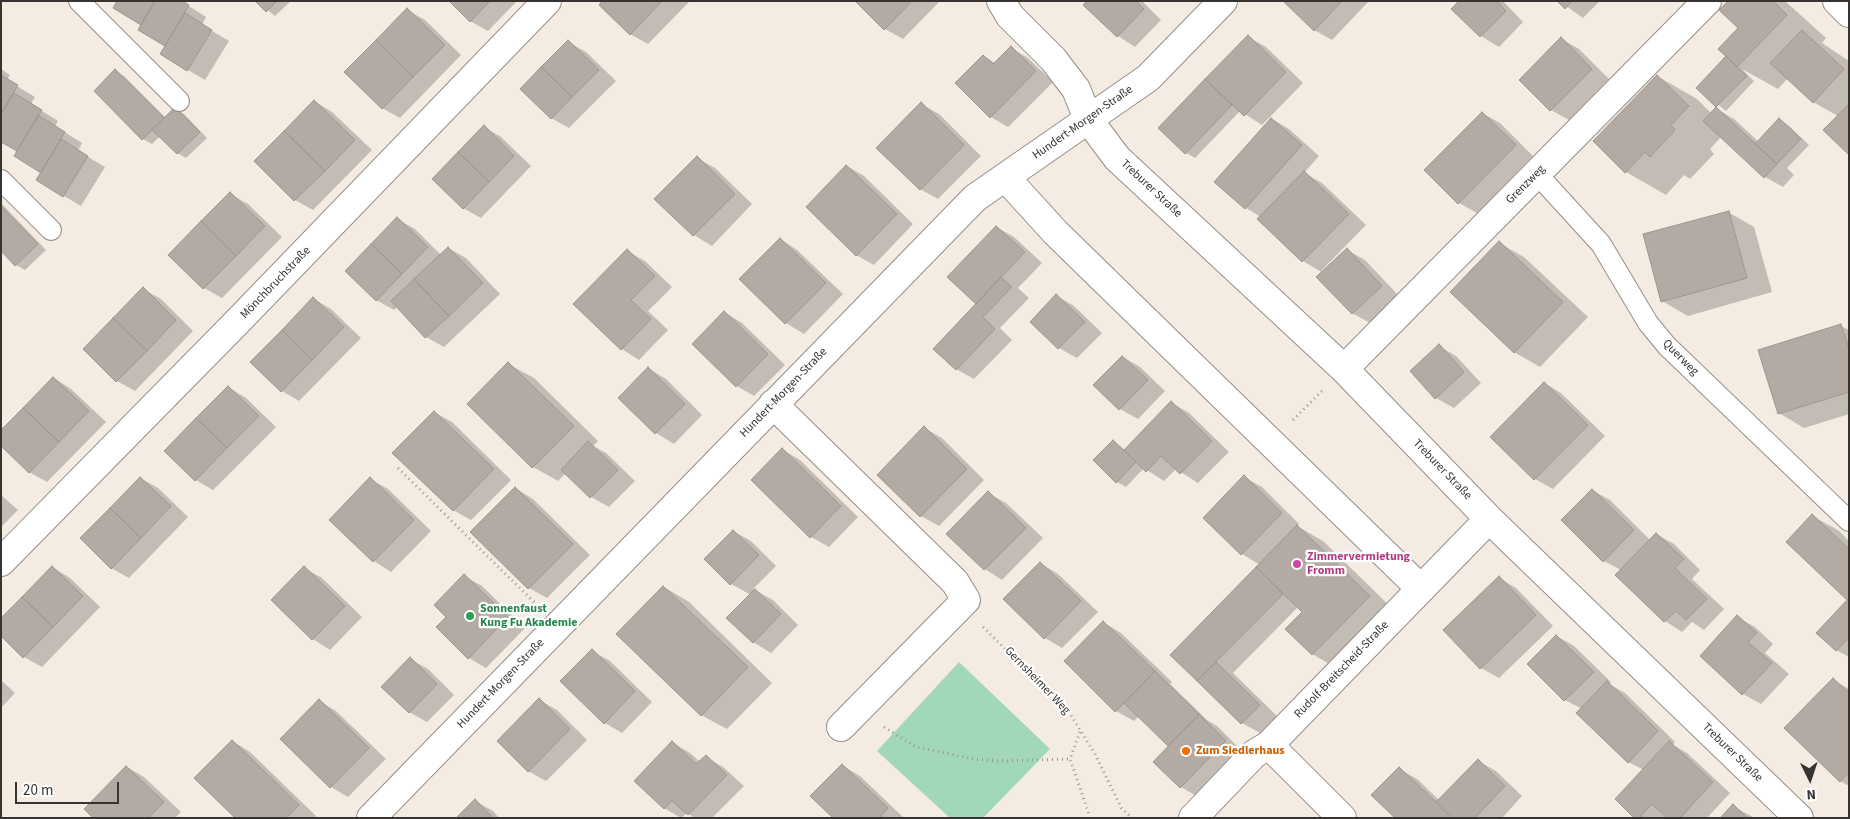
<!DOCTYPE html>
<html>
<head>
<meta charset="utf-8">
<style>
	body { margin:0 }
	#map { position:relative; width:1850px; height:819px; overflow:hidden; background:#f4ebe3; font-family:"Source Sans 3",sans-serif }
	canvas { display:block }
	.frame { position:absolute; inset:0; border:2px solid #363330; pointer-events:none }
	.north { position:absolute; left:1785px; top:754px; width:50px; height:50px; -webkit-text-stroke:4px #fff; paint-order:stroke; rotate:176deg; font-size:14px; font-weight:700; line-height:20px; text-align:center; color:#363330 }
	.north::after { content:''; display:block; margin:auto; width:18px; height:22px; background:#363330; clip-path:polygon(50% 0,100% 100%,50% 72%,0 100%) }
	.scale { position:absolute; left:15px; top:782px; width:104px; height:22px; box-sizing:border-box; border:2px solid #363330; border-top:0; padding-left:6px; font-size:15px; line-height:18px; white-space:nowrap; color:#363330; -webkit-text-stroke:4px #fff; paint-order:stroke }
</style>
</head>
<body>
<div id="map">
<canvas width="1850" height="819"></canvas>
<div class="frame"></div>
<div class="north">N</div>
<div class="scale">20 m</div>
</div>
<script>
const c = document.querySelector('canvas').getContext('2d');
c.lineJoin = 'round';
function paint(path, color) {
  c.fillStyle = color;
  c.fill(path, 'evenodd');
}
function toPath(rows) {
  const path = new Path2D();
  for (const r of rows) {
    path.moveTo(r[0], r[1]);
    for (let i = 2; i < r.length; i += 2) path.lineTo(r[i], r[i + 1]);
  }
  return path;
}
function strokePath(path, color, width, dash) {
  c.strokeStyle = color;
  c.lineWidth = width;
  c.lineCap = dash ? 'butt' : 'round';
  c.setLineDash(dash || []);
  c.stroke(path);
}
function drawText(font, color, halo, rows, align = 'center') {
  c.font = font + ' "Source Sans 3",sans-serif';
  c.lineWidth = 4.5;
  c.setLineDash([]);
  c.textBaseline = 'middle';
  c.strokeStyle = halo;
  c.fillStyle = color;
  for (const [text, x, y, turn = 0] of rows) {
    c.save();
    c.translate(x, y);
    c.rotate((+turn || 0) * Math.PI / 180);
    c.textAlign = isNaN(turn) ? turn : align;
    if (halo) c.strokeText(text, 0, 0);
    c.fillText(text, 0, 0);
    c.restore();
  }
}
paint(toPath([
	[959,662,1050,749,983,818,950,818,877,751]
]), '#a1d8b7');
paint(toPath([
	[181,1,206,17,202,25,229,41,205,80,161,54,166,46,142,25],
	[257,1,291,1,275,16],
	[450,1,517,1,488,31,470,21],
	[604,1,690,1,648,44,630,34],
	[857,1,940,1,903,39,885,29],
	[1089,1,1142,1,1161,20,1135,47,1118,36],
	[1285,1,1369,1,1332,40,1314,30],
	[1460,1,1503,1,1523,22,1499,47,1481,36,1453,9],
	[1559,1,1600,1,1583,18],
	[1730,1,1785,1,1826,38,1822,43,1849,61,1849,153,1838,116,1813,102,1788,78,1778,89,1742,69,1754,81,1726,111,1698,88,1726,58,1740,28],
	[407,10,425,20,461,55,400,118,382,108],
	[1248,37,1266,47,1303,83,1262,125,1240,111,1195,158,1186,153,1206,81,1210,83],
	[1561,39,1579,49,1609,79,1569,120,1551,110],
	[568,42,586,52,616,81,569,128,551,118],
	[1011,48,1028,58,1053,82,1008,127,991,117,984,56,995,63],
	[1,69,10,75,7,80,35,97,31,104,58,121,55,126,82,143,78,151,105,167,81,206,37,180,42,172,18,151,1,140],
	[115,71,124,76,166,118,175,109,184,114,207,138,186,158,177,153,160,136,152,144,143,139],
	[1657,76,1697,99,1712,114,1717,109,1734,119,1759,142,1779,120,1788,125,1809,145,1787,168,1794,175,1783,187,1765,177,1722,136,1710,149,1714,154,1690,179,1684,175,1666,195,1626,172,1595,141],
	[314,101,332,112,372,150,313,210,295,200,256,161],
	[921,104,939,114,981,156,938,199,920,189],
	[1482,113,1500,123,1533,156,1477,213,1459,203,1426,170],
	[1272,119,1289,129,1319,156,1304,173,1322,183,1366,225,1321,271,1323,272,1347,250,1365,260,1399,296,1370,323,1352,313,1323,273,1303,261,1259,219,1261,217,1246,208],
	[484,127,501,137,531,166,481,218,463,208],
	[697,158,715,168,752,204,712,246,694,235,656,199],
	[847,166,864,176,913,224,874,265,856,255],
	[230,194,248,204,282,237,222,298,204,288],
	[1,203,46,250,25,270,16,265,1,250],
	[1728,212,1754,227,1772,292,1688,316,1662,301],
	[397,219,415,229,441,255,448,248,466,258,500,294,444,347,426,337,397,307,394,310,376,300],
	[996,227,1014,237,1042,263,1018,288,1029,298,1000,328,1012,340,974,379,956,369,978,304],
	[780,239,797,250,843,294,804,334,786,323,741,279],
	[1499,243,1524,257,1588,317,1540,367,1514,352],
	[627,251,645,261,672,287,648,311,668,330,639,360,622,349],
	[143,289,161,299,193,331,135,391,117,381],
	[1057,296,1074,306,1102,333,1077,358,1059,348],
	[314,299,331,309,361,338,299,401,282,391],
	[724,312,742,323,785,365,754,396,737,386],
	[1841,326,1849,330,1849,414,1804,428,1779,413],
	[1439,346,1456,356,1481,383,1454,408,1436,398],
	[1123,357,1140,367,1165,391,1138,419,1120,409],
	[508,364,534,378,598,441,593,446,606,453,635,481,609,507,591,497,566,473,558,481,533,467],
	[648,368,666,379,702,415,674,444,656,433,619,398],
	[54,378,71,389,106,422,47,482,29,472],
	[1545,383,1562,394,1605,436,1553,489,1535,479,1492,437],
	[228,387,246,398,276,427,213,490,196,480],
	[1172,403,1189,413,1229,452,1198,483,1176,469,1164,481,1144,468,1126,487,1117,482,1094,460,1113,441,1125,450],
	[434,412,452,422,511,480,471,520,453,510],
	[924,428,942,438,984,480,939,526,921,516,878,475],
	[783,450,800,460,858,517,829,547,811,537],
	[1244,477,1262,487,1299,524,1297,526,1323,541,1395,611,1338,669,1312,654,1303,612,1298,607,1233,673,1277,716,1260,733,1242,723,1172,655,1260,565,1242,554,1205,518],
	[140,478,158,488,188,517,129,578,111,568],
	[370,479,388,489,431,531,391,572,374,561],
	[515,488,533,499,590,555,547,598,529,588],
	[1592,490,1610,500,1650,540,1656,534,1674,544,1700,570,1692,579,1724,609,1704,630,1692,622,1682,632,1665,621,1621,570,1604,561],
	[988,493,1006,503,1043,538,1002,580,985,569],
	[1,495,18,510,1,527],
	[1812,516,1838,530,1849,541,1849,657,1836,650,1849,600],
	[733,531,751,541,776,566,753,589,773,600,798,625,771,653,753,642,751,595,731,584],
	[1040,563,1058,574,1098,612,1062,648,1045,638],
	[52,567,70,578,100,607,42,667,24,657],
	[304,568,322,578,362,617,330,650,313,639],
	[464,576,482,586,525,628,486,668,469,658,447,617],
	[1499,578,1516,588,1553,626,1499,678,1481,668,1444,630],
	[664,587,689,602,772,683,727,729,701,715],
	[1737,617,1755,627,1773,644,1765,653,1789,674,1761,704,1743,694],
	[1103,622,1121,633,1172,682,1170,684,1207,720,1217,726,1243,752,1198,797,1181,787,1170,746,1139,716,1134,721,1116,711,1065,661],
	[1557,636,1574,646,1611,682,1609,684,1625,693,1675,742,1673,745,1687,753,1730,793,1707,818,1636,818,1644,770,1628,762,1582,709,1565,700],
	[592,651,610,661,652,702,622,733,605,723],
	[410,659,428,669,454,695,427,722,409,712],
	[1,680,15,693,1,708],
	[1833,680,1849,689,1849,786,1840,781],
	[539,700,557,710,587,740,546,781,528,771],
	[319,701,336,711,386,759,348,797,331,787],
	[232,741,250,752,316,816,314,818,237,818],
	[673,743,690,753,700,762,706,757,723,767,744,786,712,818,695,818,687,813,681,818,664,808],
	[1478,761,1496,771,1522,796,1502,818,1397,818,1399,769,1417,779,1440,801],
	[843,766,860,776,904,818,835,818],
	[127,767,144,777,181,812,175,818,95,818],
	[475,801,493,811,499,818,458,818],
	[1733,806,1751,816,1753,818,1721,818]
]), '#0003');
const building = toPath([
	[117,1,155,1,141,25,113,8,117,1],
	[155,1,182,1,189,5,165,46,138,30,155,1],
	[255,1,277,1,266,12,255,1],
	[449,1,490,1,470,22,449,1],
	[602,1,660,1,661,2,630,35,599,5,602,1],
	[855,1,912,1,884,30,855,1],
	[1087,1,1136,1,1144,9,1117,37,1083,5,1087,1],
	[1283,1,1342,1,1314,31,1283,1],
	[1459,1,1497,1,1506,11,1480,37,1451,9,1459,1],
	[1557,1,1572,1,1565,9,1557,1],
	[1728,1,1773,1,1787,15,1737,67,1718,49,1738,28,1719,10,1728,1],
	[407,8,445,45,413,77,376,40,407,8],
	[185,13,212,30,187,71,160,54,185,13],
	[1802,30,1844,69,1813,103,1770,63,1802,30],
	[1248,35,1286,72,1244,116,1205,79,1248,35],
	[1561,37,1592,69,1550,111,1519,80,1561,37],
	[376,40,413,77,382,109,344,72,376,40],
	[568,40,599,70,572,97,541,67,568,40],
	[1011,46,1036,71,990,118,955,83,983,55,993,64,1011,46],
	[1726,56,1747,76,1716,107,1696,88,1726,56],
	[541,67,572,97,551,119,520,89,541,67],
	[115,69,164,118,142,140,94,91,115,69],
	[1,75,18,85,1,114,1,75],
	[1657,75,1689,106,1671,125,1675,130,1650,157,1645,152,1625,173,1593,141,1657,75],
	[1205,79,1232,105,1185,154,1158,128,1205,79],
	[14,93,42,110,17,151,1,142,1,114,14,93],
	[314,100,355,140,325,171,284,131,314,100],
	[921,102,964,145,920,190,876,148,921,102],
	[1849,104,1849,155,1823,130,1849,104],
	[175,107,200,132,177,154,152,130,175,107],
	[1716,107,1777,164,1764,178,1703,121,1716,107],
	[1482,112,1516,145,1458,204,1424,170,1482,112],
	[38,115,65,132,41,173,14,156,38,115],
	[1271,118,1302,145,1245,209,1214,182,1271,118],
	[1779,118,1801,139,1777,164,1755,144,1779,118],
	[484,125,514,156,489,182,458,152,484,125],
	[284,131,325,171,294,201,254,161,284,131],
	[61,139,88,156,63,197,36,180,61,139],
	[458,152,489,182,463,209,432,179,458,152],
	[697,156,735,194,693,236,654,199,697,156],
	[846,165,897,214,856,256,806,207,846,165],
	[1304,171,1349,214,1302,262,1257,219,1304,171],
	[230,192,265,226,236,256,201,221,230,192],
	[1,206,38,244,15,266,1,251,1,206],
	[1729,211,1747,278,1661,302,1643,234,1729,211],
	[397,217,428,247,402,274,371,244,397,217],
	[201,221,236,256,203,289,168,255,201,221],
	[996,226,1025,252,976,304,947,277,996,226],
	[780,238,826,283,785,324,739,279,780,238],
	[1499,241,1563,302,1514,353,1450,292,1499,241],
	[371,244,402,274,376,301,345,271,371,244],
	[448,247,483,283,449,316,414,279,448,247],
	[1347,248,1382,286,1352,314,1316,277,1347,248],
	[627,249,655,276,631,300,651,319,621,350,573,304,627,249],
	[1001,277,1012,287,983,317,995,329,956,370,933,349,1001,277],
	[414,279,449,316,425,338,391,301,414,279],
	[143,287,176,320,147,351,113,318,143,287],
	[1056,294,1085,322,1058,349,1030,322,1056,294],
	[313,297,344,327,312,360,282,330,313,297],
	[724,311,768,354,736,387,692,344,724,311],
	[113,318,147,351,116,382,83,349,113,318],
	[1841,324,1849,349,1849,392,1778,414,1758,350,1841,324],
	[282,330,312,360,281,392,250,362,282,330],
	[1439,344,1464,372,1435,399,1410,371,1439,344],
	[1122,356,1148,380,1119,410,1093,385,1122,356],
	[508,362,574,426,532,468,467,404,508,362],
	[648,367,685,404,655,434,618,398,648,367],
	[53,377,89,411,59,442,23,408,53,377],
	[1544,382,1588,425,1534,480,1490,437,1544,382],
	[228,386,259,416,227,448,196,418,228,386],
	[1171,401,1212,441,1180,474,1161,456,1146,472,1124,450,1171,401],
	[23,408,59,442,29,473,1,446,1,430,23,408],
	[434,411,494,469,453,511,392,453,434,411],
	[196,418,227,448,195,481,164,451,196,418],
	[924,426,967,469,920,517,877,475,924,426],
	[1113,440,1136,462,1116,483,1093,460,1113,440],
	[588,441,618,470,590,498,561,470,588,441],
	[782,448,841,506,810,538,751,480,782,448],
	[1244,475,1282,513,1241,555,1203,518,1244,475],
	[140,477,171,506,141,538,110,508,140,477],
	[370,477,414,520,373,562,329,520,370,477],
	[515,487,573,544,528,589,470,532,515,487],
	[1592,489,1634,530,1603,562,1561,520,1592,489],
	[988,491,1026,528,984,570,946,534,988,491],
	[110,508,141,538,111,569,80,538,110,508],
	[1812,514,1849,549,1849,638,1836,651,1816,633,1847,600,1786,542,1812,514],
	[1297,525,1370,596,1312,655,1285,629,1302,612,1256,567,1297,525],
	[733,530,759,555,730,585,704,559,733,530],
	[1656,533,1684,559,1675,568,1707,599,1686,620,1676,611,1664,622,1615,575,1656,533],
	[1040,562,1081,601,1044,639,1003,599,1040,562],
	[52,566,83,596,53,627,22,597,52,566],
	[304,566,345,606,312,640,271,600,304,566],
	[1256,567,1283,594,1197,681,1170,655,1256,567],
	[464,574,508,617,468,659,436,627,446,617,434,605,464,574],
	[1499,576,1536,615,1480,669,1443,630,1499,576],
	[663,586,748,667,701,716,616,634,663,586],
	[755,589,781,614,753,643,726,618,755,589],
	[22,597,53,627,23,658,1,636,1,618,22,597],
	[1737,615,1757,633,1748,642,1772,663,1742,695,1700,656,1737,615],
	[1103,621,1155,671,1115,712,1064,661,1103,621],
	[1556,635,1594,672,1564,701,1527,664,1556,635],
	[592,649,635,691,604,724,560,681,592,649],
	[410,657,437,684,409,713,381,687,410,657],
	[1216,662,1260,705,1241,724,1197,681,1216,662],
	[1155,671,1199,714,1168,746,1124,703,1155,671],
	[1833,678,1849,693,1849,772,1840,782,1784,728,1833,678],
	[1607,681,1658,731,1628,763,1576,713,1607,681],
	[539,698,570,729,528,772,497,741,539,698],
	[319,699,369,748,330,788,280,739,319,699],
	[1199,714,1226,741,1180,788,1153,762,1199,714],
	[232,740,299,805,286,818,235,818,194,778,232,740],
	[672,741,696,764,706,755,727,775,688,815,672,801,664,809,634,781,672,741],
	[1669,741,1713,782,1680,818,1667,818,1652,804,1639,818,1634,818,1615,799,1669,741],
	[1478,759,1505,786,1475,818,1452,818,1436,802,1478,759],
	[842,764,888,808,879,818,833,818,810,796,842,764],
	[126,766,164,802,148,818,93,818,84,809,126,766],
	[1399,767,1436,802,1452,818,1395,818,1371,795,1399,767],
	[475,799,493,818,456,818,475,799],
	[1733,804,1747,818,1720,818,1733,804]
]);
paint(building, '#b3aaa4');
strokePath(building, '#9d958e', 1);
const lane = toPath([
	[79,1,179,101],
	[1537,174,1601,244,1648,323,1667,346,1849,521],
	[1,180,51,230]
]);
const street = toPath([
	[1001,1,1010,16,1053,59,1076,89,1088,119,1117,158,1344,369,1489,519,1799,818],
	[1837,1,1849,13],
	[1005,177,1056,233,1421,589],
	[1344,369,1707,1],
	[773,404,955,582,966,600,841,727],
	[1,562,240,319,547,1],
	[1269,745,1342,818],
	[371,818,975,198,1148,78,1223,1],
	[1193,818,1254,754,1269,745,1489,519]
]);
strokePath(lane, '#968e87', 22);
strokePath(street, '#968e87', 30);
strokePath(toPath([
	[1293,420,1322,391],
	[398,468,536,604],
	[983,627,1069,712,1095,754,1122,809,1132,818],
	[884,727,916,747,975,759,998,761,1070,759],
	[1080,732,1070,759,1089,814]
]), '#9c9690', 3, [1, 4]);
strokePath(lane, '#fff', 20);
strokePath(street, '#fff', 28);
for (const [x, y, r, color] of [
	[1297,564,5,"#d1479c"],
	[470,616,5,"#2e9e5b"],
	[1186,751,5,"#e8710a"]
]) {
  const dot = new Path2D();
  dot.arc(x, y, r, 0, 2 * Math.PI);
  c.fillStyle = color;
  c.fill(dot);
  strokePath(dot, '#fff', 2);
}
drawText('12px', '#363330', '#fff', [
	["Hundert-Morgen-Straße",1083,123,-35],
	["Grenzweg",1526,185,-45],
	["Treburer Straße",1151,189,43],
	["Mönchbruchstraße",276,283,-46],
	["Querweg",1680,358,45],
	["Hundert-Morgen-Straße",784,393,-46],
	["Treburer Straße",1442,470,46],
	["Rudolf-Breitscheid-Straße",1342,670,-46],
	["Gernsheimer Weg",1037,681,46],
	["Hundert-Morgen-Straße",501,684,-46],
	["Treburer Straße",1732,753,44]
]);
drawText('bold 12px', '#b23c85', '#fff', [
	["Zimmervermietung",1307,557],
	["Fromm",1307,571]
], 'left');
drawText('bold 12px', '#27864d', '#fff', [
	["Sonnenfaust",480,609],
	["Kung Fu Akademie",480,623]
], 'left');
drawText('bold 12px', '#c56008', '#fff', [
	["Zum Siedlerhaus",1196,751]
], 'left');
</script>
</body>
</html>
